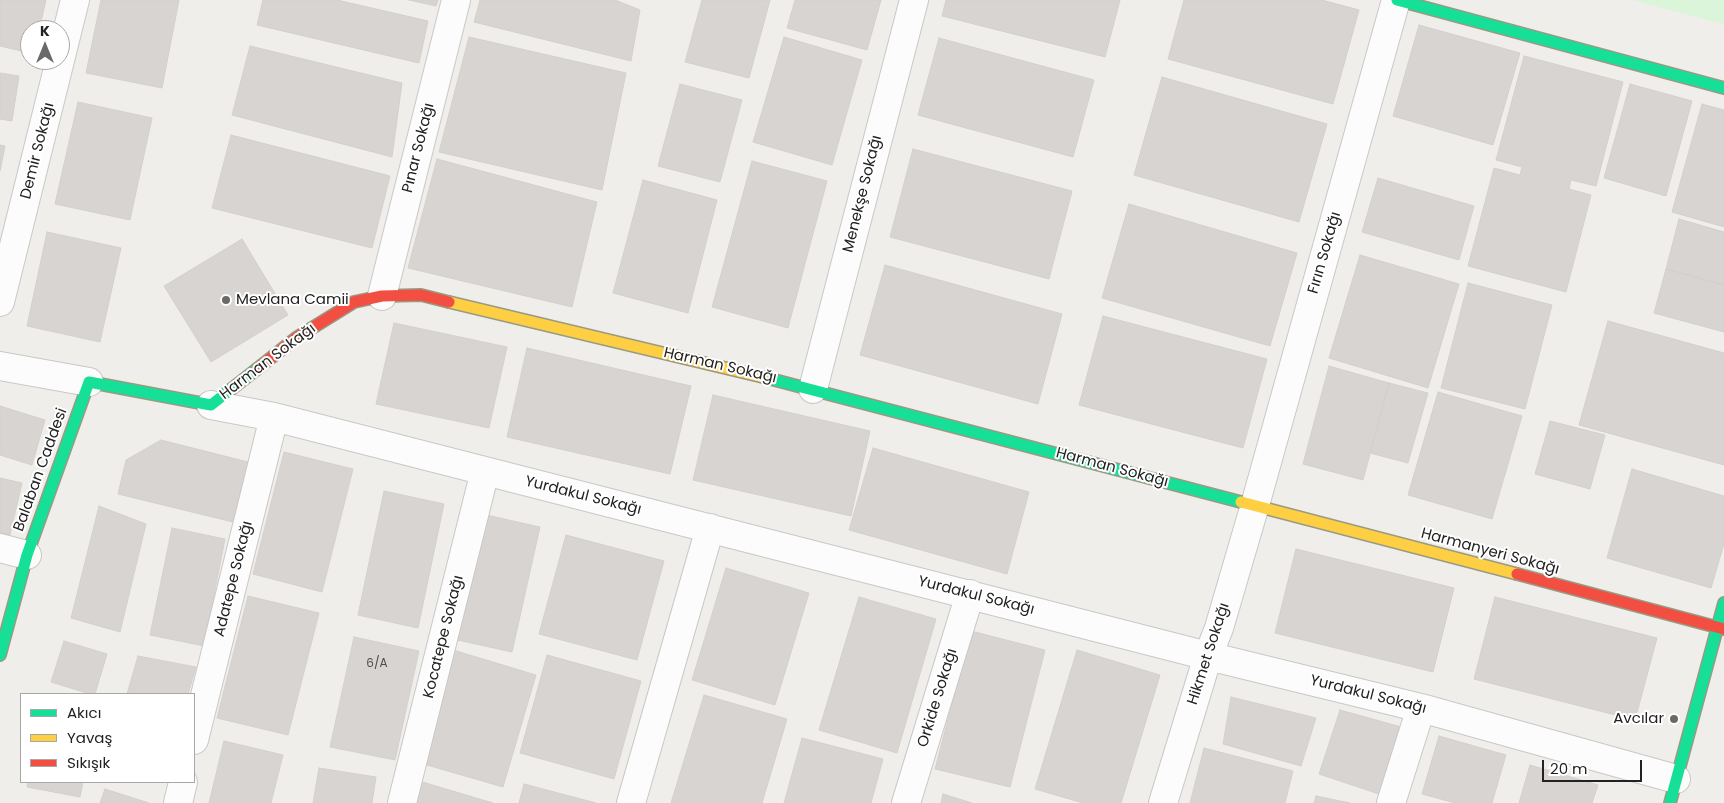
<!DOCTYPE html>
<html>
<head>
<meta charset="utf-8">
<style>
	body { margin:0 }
	#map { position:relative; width:1724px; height:803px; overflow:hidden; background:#f0eeeb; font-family:Poppins,sans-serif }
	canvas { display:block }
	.legend { position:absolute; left:20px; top:693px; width:175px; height:90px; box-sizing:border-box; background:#fff; border:1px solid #a7a7a7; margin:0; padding:6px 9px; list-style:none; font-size:15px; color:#222 }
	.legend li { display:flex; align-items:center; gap:10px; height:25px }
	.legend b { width:25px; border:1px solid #a7a7a7 }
	.north { position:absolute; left:20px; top:20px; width:50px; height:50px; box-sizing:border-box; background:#fff; border:1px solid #a7a7a7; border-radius:50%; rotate:0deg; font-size:14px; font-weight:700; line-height:20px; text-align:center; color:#222 }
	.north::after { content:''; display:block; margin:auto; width:18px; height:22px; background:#6a6968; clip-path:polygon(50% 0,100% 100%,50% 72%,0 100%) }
	.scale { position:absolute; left:1542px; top:760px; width:100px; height:22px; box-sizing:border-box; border:2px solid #222; border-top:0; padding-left:6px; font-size:15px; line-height:18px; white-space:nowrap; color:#222; -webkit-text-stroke:4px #fff; paint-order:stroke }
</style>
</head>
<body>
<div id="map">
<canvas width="1724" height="803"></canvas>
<ul class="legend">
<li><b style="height:6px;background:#16e098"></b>Akıcı</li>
<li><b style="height:6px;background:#ffcf43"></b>Yavaş</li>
<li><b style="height:6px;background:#f24e42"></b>Sıkışık</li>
</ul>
<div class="north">K</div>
<div class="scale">20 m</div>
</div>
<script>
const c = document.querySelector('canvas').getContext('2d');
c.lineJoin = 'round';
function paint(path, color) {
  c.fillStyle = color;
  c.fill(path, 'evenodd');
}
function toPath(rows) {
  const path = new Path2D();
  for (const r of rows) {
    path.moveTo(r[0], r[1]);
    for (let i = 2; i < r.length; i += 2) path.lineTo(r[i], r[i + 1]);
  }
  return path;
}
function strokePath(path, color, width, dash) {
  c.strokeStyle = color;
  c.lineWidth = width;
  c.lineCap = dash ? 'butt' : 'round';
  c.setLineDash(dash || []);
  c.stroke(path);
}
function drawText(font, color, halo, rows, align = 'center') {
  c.font = font + ' Poppins,sans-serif';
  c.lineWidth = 4;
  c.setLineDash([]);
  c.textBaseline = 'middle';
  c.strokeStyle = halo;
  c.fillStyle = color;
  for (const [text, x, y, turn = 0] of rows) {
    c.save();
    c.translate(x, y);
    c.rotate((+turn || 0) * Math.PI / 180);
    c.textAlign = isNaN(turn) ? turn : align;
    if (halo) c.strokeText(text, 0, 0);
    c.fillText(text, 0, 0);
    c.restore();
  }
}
paint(toPath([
	[1631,0,1724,0,1724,24]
]), '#daf5da');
const building = toPath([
	[0,0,46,0,39,30,30,30,30,53,0,46,0,0],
	[101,0,179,0,162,88,86,73,101,0],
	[263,0,337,0,428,21,419,63,257,25,263,0],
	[409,0,438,0,436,6,409,0],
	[480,0,615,0,640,10,631,61,474,22,480,0],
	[702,0,770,0,749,78,685,62,702,0],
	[795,0,881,0,867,50,787,28,795,0],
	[946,0,1120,0,1105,57,942,16,946,0],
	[1184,0,1322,0,1359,10,1333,104,1168,59,1184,0],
	[1419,25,1520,53,1493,145,1393,116,1419,25],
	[469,37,626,73,602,190,439,152,469,37],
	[784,37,862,60,832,165,753,142,784,37],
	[939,38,1094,80,1073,157,918,115,939,38],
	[250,46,402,83,392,157,232,115,250,46],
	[1524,56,1623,82,1596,186,1571,180,1569,189,1591,195,1566,292,1468,266,1494,168,1520,175,1522,167,1496,160,1524,56],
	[0,73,19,76,12,121,0,119,0,73],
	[1162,77,1327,124,1299,222,1134,175,1162,77],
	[680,84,742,100,720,182,658,166,680,84],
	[1630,84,1692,101,1666,196,1604,178,1630,84],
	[78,102,152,118,130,220,55,204,78,102],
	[1702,104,1724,110,1724,227,1672,212,1702,104],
	[231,135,390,176,372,248,212,208,231,135],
	[0,145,5,146,0,171,0,145],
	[913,149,1072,191,1049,279,890,237,913,149],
	[437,159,597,202,572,307,408,268,437,159],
	[752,161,827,181,788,328,712,307,752,161],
	[1378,178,1474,206,1459,260,1362,232,1378,178],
	[643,180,717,200,688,313,613,293,643,180],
	[1129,204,1297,253,1270,346,1102,298,1129,204],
	[1679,219,1724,232,1724,285,1666,269,1679,219],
	[47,232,121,248,100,342,27,326,47,232],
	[242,239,288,315,211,362,164,286,242,239],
	[1360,255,1459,284,1428,388,1329,358,1360,255],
	[885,265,1062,314,1038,404,860,355,885,265],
	[1666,269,1724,285,1724,332,1654,313,1666,269],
	[1468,283,1552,305,1525,409,1441,388,1468,283],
	[1103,316,1267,359,1243,448,1079,405,1103,316],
	[1608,321,1724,353,1724,465,1579,425,1608,321],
	[394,323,507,347,489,428,376,404,394,323],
	[527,348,691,386,670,474,507,437,527,348],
	[1329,366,1389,383,1363,480,1303,464,1329,366],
	[1389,383,1428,393,1408,463,1370,453,1389,383],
	[1438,392,1522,416,1492,519,1408,495,1438,392],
	[713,395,870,431,851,516,693,480,713,395],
	[0,406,45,420,32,465,0,455,0,406],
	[1550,421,1605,435,1590,489,1535,474,1550,421],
	[161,440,252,463,237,523,118,494,126,460,161,440],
	[873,448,1029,492,1007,574,849,530,873,448],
	[284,452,353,469,322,592,253,574,284,452],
	[1632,469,1724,496,1724,544,1711,588,1607,558,1632,469],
	[0,478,22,483,10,535,0,533,0,478],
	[384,491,444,504,418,628,358,615,384,491],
	[99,506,146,524,120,632,71,618,99,506],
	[482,514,540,527,512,652,453,639,482,514],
	[172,528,225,539,204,646,150,635,172,528],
	[566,535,664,561,637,660,539,634,566,535],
	[1296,549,1454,588,1433,672,1275,633,1296,549],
	[726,568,809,593,775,705,692,680,726,568],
	[248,596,319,613,288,735,217,718,248,596],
	[859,597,936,619,897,753,819,730,859,597],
	[1495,597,1657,638,1635,720,1474,679,1495,597],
	[971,631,1045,650,1010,787,935,769,971,631],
	[354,637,419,651,395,760,330,747,354,637],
	[64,641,107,654,95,694,90,694,51,682,64,641],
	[453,650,536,675,503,787,420,763,453,650],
	[1077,650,1160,675,1121,803,1083,803,1035,789,1077,650],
	[547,655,641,681,614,779,520,753,547,655],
	[138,656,196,667,188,694,127,694,138,656],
	[704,695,787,719,762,803,671,803,704,695],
	[1231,697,1316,718,1301,766,1223,744,1231,697],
	[1340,710,1405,728,1379,794,1319,774,1340,710],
	[1439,736,1506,755,1492,803,1455,803,1422,794,1439,736],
	[802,738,883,759,871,803,784,803,802,738],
	[224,741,283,755,271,803,209,803,224,741],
	[1204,748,1293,771,1285,803,1190,803,1204,748],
	[1530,765,1598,785,1592,803,1519,803,1530,765],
	[319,768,376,777,372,803,313,803,319,768],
	[419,781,493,803,412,803,419,781],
	[28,782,83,782,80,797,27,787,28,782],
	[524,784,596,803,519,803,524,784],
	[105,789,149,803,100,803,105,789],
	[943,794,972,803,941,803,943,794],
	[1316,796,1350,803,1314,803,1316,796]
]);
paint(building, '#d7d4d2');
strokePath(building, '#d3d0cc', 1);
const street = toPath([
	[382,296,456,0],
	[0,302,75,0],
	[0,366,89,382],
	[813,389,914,0],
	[211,405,274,417,1208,656,1421,708,1676,779],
	[0,548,27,555],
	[194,740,274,417],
	[178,803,183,782],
	[402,803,485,471],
	[631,803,710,528],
	[906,803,970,594],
	[1163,803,1208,656,1219,628,1255,505,1396,0],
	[1391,803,1421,708]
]);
const fast = toPath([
	[1397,0,1724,88],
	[763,377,1241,502],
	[0,655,27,555,89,382,211,405,257,369],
	[1670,803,1724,603]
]);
const slow = toPath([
	[449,302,763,377],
	[1241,502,1517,574]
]);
const jam = toPath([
	[257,369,296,338,354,302,382,296,421,295,449,302],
	[1517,574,1724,629]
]);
strokePath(street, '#c9c8c7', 30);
strokePath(fast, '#999a82', 14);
strokePath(slow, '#999a82', 14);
strokePath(jam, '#999a82', 14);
strokePath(street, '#fdfcfc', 28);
strokePath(fast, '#16e098', 11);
strokePath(slow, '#ffcf43', 11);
strokePath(jam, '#f24e42', 11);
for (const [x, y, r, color] of [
	[226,300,5,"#6a6968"],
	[1674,719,5,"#6a6968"]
]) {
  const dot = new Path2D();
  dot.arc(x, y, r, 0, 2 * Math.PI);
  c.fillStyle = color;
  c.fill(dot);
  strokePath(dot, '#fff', 2);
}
drawText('12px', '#4f4e4e', null, [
	["6/A",377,664]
]);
drawText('15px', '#222', '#fff', [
	["Pınar Sokağı",419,148,-76],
	["Demir Sokağı",38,151,-76],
	["Menekşe Sokağı",863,194,-76],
	["Fırın Sokağı",1325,253,-74],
	["Harman Sokağı",268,362,-37],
	["Harman Sokağı",720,366,13],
	["Harman Sokağı",1112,468,15],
	["Balaban Caddesi",41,470,-70],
	["Yurdakul Sokağı",583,496,14],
	["Harmanyeri Sokağı",1490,552,15],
	["Adatepe Sokağı",234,579,-76],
	["Yurdakul Sokağı",976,596,14],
	["Kocatepe Sokağı",444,637,-76],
	["Hikmet Sokağı",1209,654,-72],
	["Yurdakul Sokağı",1368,695,14],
	["Orkide Sokağı",938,698,-73]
]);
drawText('15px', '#222', '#fff', [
	["Mevlana Camii",236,300],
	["Avcılar",1664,719,"right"]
], 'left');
</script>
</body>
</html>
